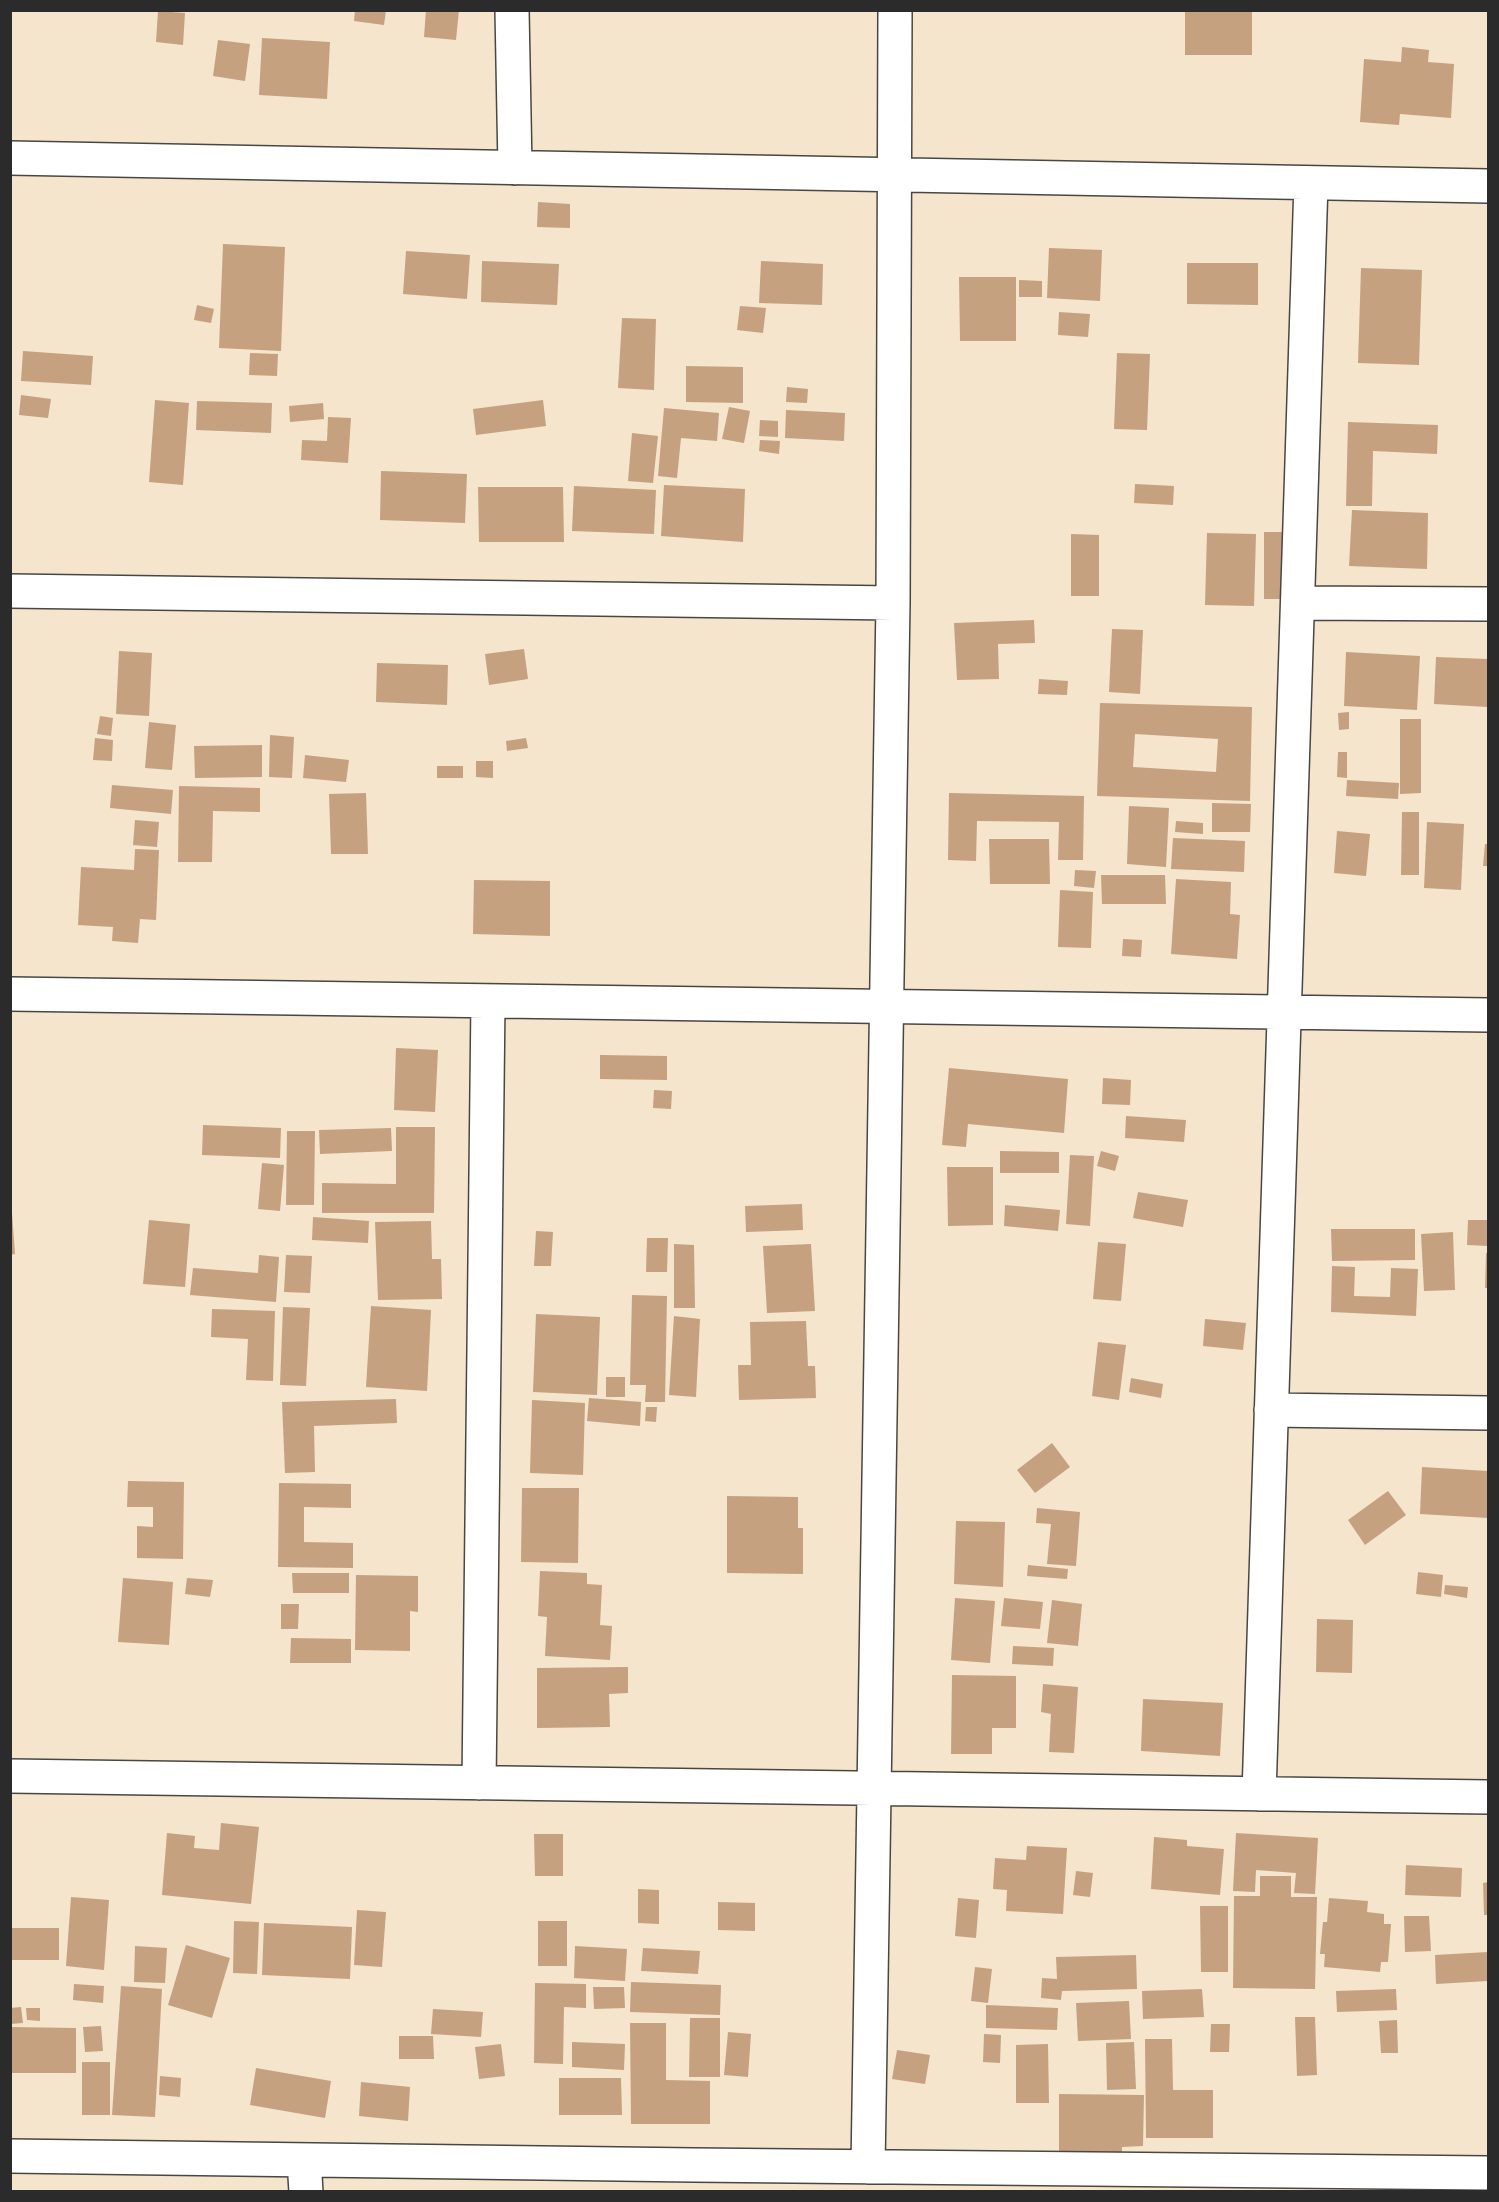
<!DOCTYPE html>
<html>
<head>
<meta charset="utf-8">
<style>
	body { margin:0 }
	#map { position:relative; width:1499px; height:2202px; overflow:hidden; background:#f4e5cc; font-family:Mali,sans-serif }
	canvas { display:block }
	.frame { position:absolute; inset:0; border:12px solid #2b2b2b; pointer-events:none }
</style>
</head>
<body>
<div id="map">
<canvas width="1499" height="2202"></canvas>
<div class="frame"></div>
</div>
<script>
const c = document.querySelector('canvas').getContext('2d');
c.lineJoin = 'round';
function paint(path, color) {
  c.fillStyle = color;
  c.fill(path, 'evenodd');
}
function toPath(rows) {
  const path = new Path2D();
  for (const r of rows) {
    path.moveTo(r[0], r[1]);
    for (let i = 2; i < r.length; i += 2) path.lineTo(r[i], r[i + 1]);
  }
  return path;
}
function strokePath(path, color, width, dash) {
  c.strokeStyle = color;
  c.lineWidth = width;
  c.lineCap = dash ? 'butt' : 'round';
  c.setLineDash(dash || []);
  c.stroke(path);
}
paint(toPath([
	[355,10,386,10,384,25,354,21],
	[426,10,459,10,456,40,424,37],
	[1185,10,1252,10,1252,55,1185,55],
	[158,11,185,13,183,45,156,42],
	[262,38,330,42,327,99,259,95],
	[218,40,250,44,245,81,213,76],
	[1402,47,1429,50,1428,62,1454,64,1451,118,1400,114,1399,125,1360,122,1364,59,1401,62],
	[538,202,570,204,570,228,537,227],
	[223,244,285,247,281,351,219,348],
	[1049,248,1102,250,1100,301,1047,298],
	[406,251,470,255,467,299,403,294],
	[482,261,559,264,557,305,481,302],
	[761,261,823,264,822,305,759,303],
	[1187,263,1258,263,1258,305,1187,304],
	[1361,268,1422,270,1419,365,1358,363],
	[959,277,1016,277,1016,341,960,341],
	[1019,280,1042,281,1042,297,1019,297],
	[197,305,214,309,211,323,194,320],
	[740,306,766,308,763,333,737,330],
	[1059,312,1090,314,1088,337,1058,335],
	[622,318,656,319,654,390,618,388],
	[23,351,93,356,91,385,21,381],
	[250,353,278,354,277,376,249,375],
	[1117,353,1150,354,1147,430,1114,429],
	[686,366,743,367,743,403,686,402],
	[787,387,808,389,807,403,786,402],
	[21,395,51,399,48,418,19,415],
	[155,400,189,403,183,485,149,482],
	[543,400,546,426,476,435,473,409],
	[197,401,272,403,271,433,196,430],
	[323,403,324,419,290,422,289,406],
	[729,407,750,411,744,443,722,439],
	[664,408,719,413,717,441,681,438,677,478,658,476],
	[786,410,845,413,844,441,785,438],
	[328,417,351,418,348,463,301,460,302,440,327,441],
	[760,420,778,421,778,437,759,436],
	[1348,422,1438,425,1437,454,1373,451,1372,506,1346,506],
	[632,433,658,436,653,483,628,481],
	[760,440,780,441,779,454,759,451],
	[381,471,467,474,465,523,380,520],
	[1135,484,1174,486,1173,505,1134,503],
	[664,485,745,489,743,542,661,536],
	[574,486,656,490,654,534,572,531],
	[478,487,563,487,564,542,479,542],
	[1352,510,1428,513,1427,569,1349,566],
	[1264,532,1284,532,1284,599,1264,599],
	[1207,533,1256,534,1254,606,1205,605],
	[1071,534,1099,535,1099,596,1071,596],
	[1034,620,1035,643,998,644,999,679,957,680,954,623],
	[1112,629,1143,630,1140,694,1109,692],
	[524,649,528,679,489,685,485,654],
	[119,651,152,653,149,716,116,714],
	[1346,652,1420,656,1417,710,1344,706],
	[1436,657,1488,659,1488,707,1434,704],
	[377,663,448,665,447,705,376,702],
	[1039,679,1068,681,1067,695,1038,694],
	[1100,703,1252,707,1250,801,1097,796],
	[1135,734,1218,739,1216,772,1133,767],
	[1349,712,1349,729,1339,730,1338,713],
	[100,716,113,718,111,736,97,734],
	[1400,719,1421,719,1421,793,1400,794],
	[149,722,176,725,172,770,145,768],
	[270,735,294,737,292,778,269,777],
	[95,738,113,740,112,761,93,760],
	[526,738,528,748,507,751,506,741],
	[262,745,262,777,195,778,194,746],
	[1338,752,1347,752,1347,778,1337,777],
	[305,755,349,760,346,782,303,778],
	[476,761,493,761,493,778,476,777],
	[437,766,463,766,463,778,437,778],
	[1347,780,1399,783,1398,799,1346,796],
	[112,785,173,790,171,814,110,808],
	[179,786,260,788,260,812,213,811,212,862,178,862],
	[366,793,368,854,331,854,329,794],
	[949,793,1084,796,1083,860,1058,860,1059,822,977,821,976,861,948,860],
	[1212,803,1251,804,1250,832,1212,832],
	[1129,806,1169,808,1166,867,1127,864],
	[1402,812,1419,812,1419,875,1401,875],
	[135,820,159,822,157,847,133,845],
	[1176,821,1203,823,1203,834,1175,832],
	[1427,822,1464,824,1461,890,1424,888],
	[1337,831,1370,834,1366,876,1334,873],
	[1173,838,1245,841,1244,872,1171,869],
	[989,839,1049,839,1050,884,990,884],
	[1485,844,1488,844,1488,866,1483,866],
	[135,849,159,850,156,920,140,919,138,943,112,941,113,927,78,925,81,867,134,870],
	[1075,870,1096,871,1094,888,1074,886],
	[1101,875,1165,875,1166,904,1102,904],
	[1176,879,1231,882,1230,914,1240,915,1237,959,1171,954],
	[474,880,550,881,550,936,473,934],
	[1060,890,1093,892,1091,948,1058,947],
	[1123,939,1142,940,1141,957,1122,956],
	[396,1048,438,1050,435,1112,394,1110],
	[600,1055,667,1056,667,1080,600,1079],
	[949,1068,1068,1079,1064,1133,968,1124,966,1147,942,1145],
	[1103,1078,1131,1080,1130,1105,1102,1104],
	[654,1090,672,1091,671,1109,653,1108],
	[1126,1116,1186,1120,1184,1142,1125,1138],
	[203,1125,281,1128,280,1158,202,1155],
	[396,1127,435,1127,434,1213,322,1213,322,1183,396,1184],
	[391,1128,392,1151,320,1154,319,1130],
	[287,1131,315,1131,314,1205,286,1205],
	[1000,1151,1059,1152,1059,1173,1000,1173],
	[1101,1151,1119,1156,1115,1171,1097,1166],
	[1070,1155,1094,1156,1090,1226,1066,1224],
	[262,1163,284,1165,280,1211,258,1209],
	[947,1167,993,1167,993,1225,948,1226],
	[1138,1192,1188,1200,1183,1227,1133,1218],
	[802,1204,803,1230,746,1232,745,1206],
	[1005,1205,1060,1210,1058,1231,1004,1226],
	[10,1213,12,1213,15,1254,10,1255],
	[313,1217,369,1221,368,1243,312,1240],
	[149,1220,190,1224,185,1287,143,1284],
	[1468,1220,1488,1220,1488,1246,1467,1245],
	[431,1221,432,1259,441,1259,442,1299,378,1300,375,1222],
	[1331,1229,1415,1229,1415,1260,1332,1261],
	[536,1231,553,1232,551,1266,534,1266],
	[1453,1232,1455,1290,1424,1291,1421,1234],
	[647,1238,668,1238,667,1272,646,1272],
	[1098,1242,1126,1244,1121,1301,1093,1299],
	[674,1244,694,1245,695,1308,674,1308],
	[811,1244,815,1311,767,1313,763,1246],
	[1486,1253,1488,1253,1488,1288,1485,1288],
	[259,1255,279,1257,276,1302,190,1295,193,1268,258,1273],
	[286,1255,312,1256,310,1293,284,1292],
	[1332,1266,1355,1267,1354,1296,1390,1297,1391,1268,1418,1269,1416,1316,1331,1312],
	[632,1295,667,1296,665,1402,645,1402,646,1385,630,1385],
	[371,1306,431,1310,427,1391,366,1387],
	[283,1307,310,1308,306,1386,280,1385],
	[212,1309,275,1311,273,1381,246,1380,248,1339,211,1337],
	[536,1314,600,1317,597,1395,533,1392],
	[674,1316,700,1319,696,1397,669,1395],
	[1205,1319,1246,1323,1243,1350,1203,1346],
	[806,1321,808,1366,815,1366,816,1398,739,1400,738,1365,751,1365,750,1322],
	[1098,1342,1126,1345,1119,1400,1092,1396],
	[606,1377,625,1377,625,1397,606,1397],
	[1131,1378,1163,1384,1161,1398,1129,1392],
	[589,1398,641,1402,640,1426,587,1421],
	[396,1399,397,1423,314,1426,315,1472,285,1473,282,1402],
	[532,1400,585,1403,583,1475,530,1473],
	[646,1407,657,1407,656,1422,645,1421],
	[1052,1443,1070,1467,1035,1493,1017,1470],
	[1422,1467,1488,1471,1488,1518,1420,1514],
	[128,1481,184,1482,183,1559,137,1558,137,1526,153,1527,153,1507,127,1507],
	[279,1483,351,1484,351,1508,304,1507,304,1542,353,1543,353,1568,278,1567],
	[522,1488,579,1488,578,1563,521,1562],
	[1388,1491,1406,1515,1365,1545,1348,1520],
	[727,1496,798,1497,798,1528,803,1528,803,1574,727,1573],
	[1037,1508,1080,1512,1076,1566,1047,1564,1051,1524,1036,1523],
	[956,1521,1005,1522,1003,1587,954,1584],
	[1028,1565,1068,1569,1067,1579,1027,1576],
	[540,1571,587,1573,587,1584,602,1585,600,1625,612,1626,610,1660,545,1656,547,1617,538,1616],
	[1418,1572,1443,1575,1441,1597,1416,1594],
	[292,1573,349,1573,349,1593,293,1593],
	[356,1575,418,1576,418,1612,410,1611,410,1651,355,1650],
	[123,1578,173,1582,169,1645,118,1642],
	[187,1578,213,1580,210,1597,185,1594],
	[1445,1585,1468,1587,1467,1598,1444,1594],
	[955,1598,995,1601,990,1663,951,1660],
	[1004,1598,1043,1602,1040,1629,1001,1626],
	[1052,1600,1082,1604,1078,1646,1047,1643],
	[281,1604,299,1604,298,1629,281,1629],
	[1317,1619,1353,1620,1352,1673,1316,1672],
	[291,1638,351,1639,351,1663,290,1663],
	[1013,1646,1054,1648,1053,1666,1012,1664],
	[628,1667,628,1693,609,1694,610,1727,537,1728,537,1668],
	[952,1675,1016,1676,1016,1728,992,1728,992,1754,951,1754],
	[1043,1684,1078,1687,1074,1753,1049,1752,1051,1714,1041,1712],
	[1143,1699,1223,1703,1220,1756,1141,1751],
	[221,1823,259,1827,251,1904,162,1895,167,1833,195,1836,194,1848,219,1850],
	[1236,1833,1318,1838,1315,1894,1294,1893,1296,1873,1256,1870,1255,1892,1233,1891],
	[534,1834,563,1834,563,1876,535,1876],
	[1154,1837,1187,1840,1187,1846,1224,1849,1220,1895,1151,1889],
	[1027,1846,1067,1848,1063,1914,1006,1911,1007,1890,993,1889,995,1858,1026,1860],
	[1406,1865,1462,1868,1461,1897,1405,1895],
	[1076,1871,1093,1873,1090,1897,1073,1895],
	[1260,1876,1291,1876,1291,1897,1317,1897,1315,1989,1233,1988,1234,1896,1260,1896],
	[1488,1882,1488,1915,1484,1915,1483,1883],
	[638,1889,659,1890,659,1924,638,1923],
	[71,1897,109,1900,104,1970,66,1966],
	[958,1898,979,1900,976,1938,955,1936],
	[1329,1898,1368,1901,1367,1912,1384,1914,1384,1924,1391,1924,1388,1962,1381,1962,1380,1972,1324,1967,1325,1954,1320,1954,1323,1922,1327,1922],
	[718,1902,755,1903,755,1931,718,1930],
	[1200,1906,1228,1906,1228,1972,1201,1972],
	[357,1910,386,1912,382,1967,354,1965],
	[1404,1916,1429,1916,1431,1951,1405,1952],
	[234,1921,259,1922,257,1974,233,1973],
	[538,1921,567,1921,567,1966,538,1966],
	[264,1923,352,1927,350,1979,262,1975],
	[10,1928,59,1928,59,1960,10,1960],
	[186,1945,230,1958,212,2018,168,2005],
	[135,1946,167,1948,165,1983,134,1982],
	[575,1946,627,1949,625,1981,574,1978],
	[643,1948,700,1951,698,1974,641,1971],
	[1488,1952,1488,1981,1436,1984,1435,1955],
	[1136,1955,1137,1989,1062,1991,1061,2000,1041,1998,1042,1978,1057,1979,1056,1957],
	[975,1967,992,1969,988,2003,971,2001],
	[631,1982,721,1985,720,2015,630,2012],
	[535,1983,586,1984,586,2008,564,2007,563,2064,534,2063],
	[74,1984,104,1986,103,2003,73,2000],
	[121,1986,162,1989,155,2117,112,2115],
	[593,1987,624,1987,625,2008,594,2009],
	[1202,1989,1204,2017,1143,2019,1142,1991],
	[1396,1989,1397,2010,1337,2012,1336,1991],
	[1129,2001,1131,2039,1078,2041,1076,2003],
	[986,2005,1058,2008,1057,2030,986,2028],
	[21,2007,23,2023,10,2024,10,2008],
	[26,2008,40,2008,40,2021,27,2020],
	[433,2009,483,2012,481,2037,431,2034],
	[1295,2017,1315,2017,1317,2075,1297,2076],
	[690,2018,720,2018,720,2077,689,2077],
	[1397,2020,1398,2053,1381,2053,1379,2021],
	[630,2023,666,2023,666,2080,710,2081,710,2124,631,2124],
	[1211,2024,1230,2024,1229,2052,1210,2052],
	[101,2026,103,2051,85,2052,83,2027],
	[10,2027,76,2028,76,2073,10,2073],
	[728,2032,751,2034,748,2077,724,2075],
	[984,2034,1001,2035,1000,2063,983,2062],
	[399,2036,433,2036,434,2059,399,2059],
	[1145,2039,1172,2039,1173,2090,1213,2090,1213,2138,1146,2138],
	[572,2042,625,2044,624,2070,572,2067],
	[1134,2042,1136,2089,1107,2090,1106,2043],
	[501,2044,505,2076,479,2079,475,2047],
	[1048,2044,1049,2103,1016,2103,1016,2045],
	[897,2050,930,2055,925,2084,892,2079],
	[82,2062,110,2062,110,2115,82,2115],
	[256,2068,331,2081,325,2118,250,2105],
	[160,2076,181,2078,180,2097,159,2095],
	[559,2078,621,2078,622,2115,559,2115],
	[361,2082,410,2087,408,2121,359,2116],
	[1059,2094,1144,2095,1143,2146,1122,2147,1122,2154,1059,2153]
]), '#c5a180');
const street = toPath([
	[512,10,515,168],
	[10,158,1488,186],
	[10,591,893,603],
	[1298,603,1488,604],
	[10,994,1488,1015],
	[1271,1410,1488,1413],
	[10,1776,1488,1797],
	[479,1783,488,1001],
	[1259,1794,1311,183],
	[10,2156,694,2165,1488,2173],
	[304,2160,306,2192],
	[868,2167,893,603,895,10]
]);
strokePath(street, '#494743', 36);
strokePath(street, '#fff', 33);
</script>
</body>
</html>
